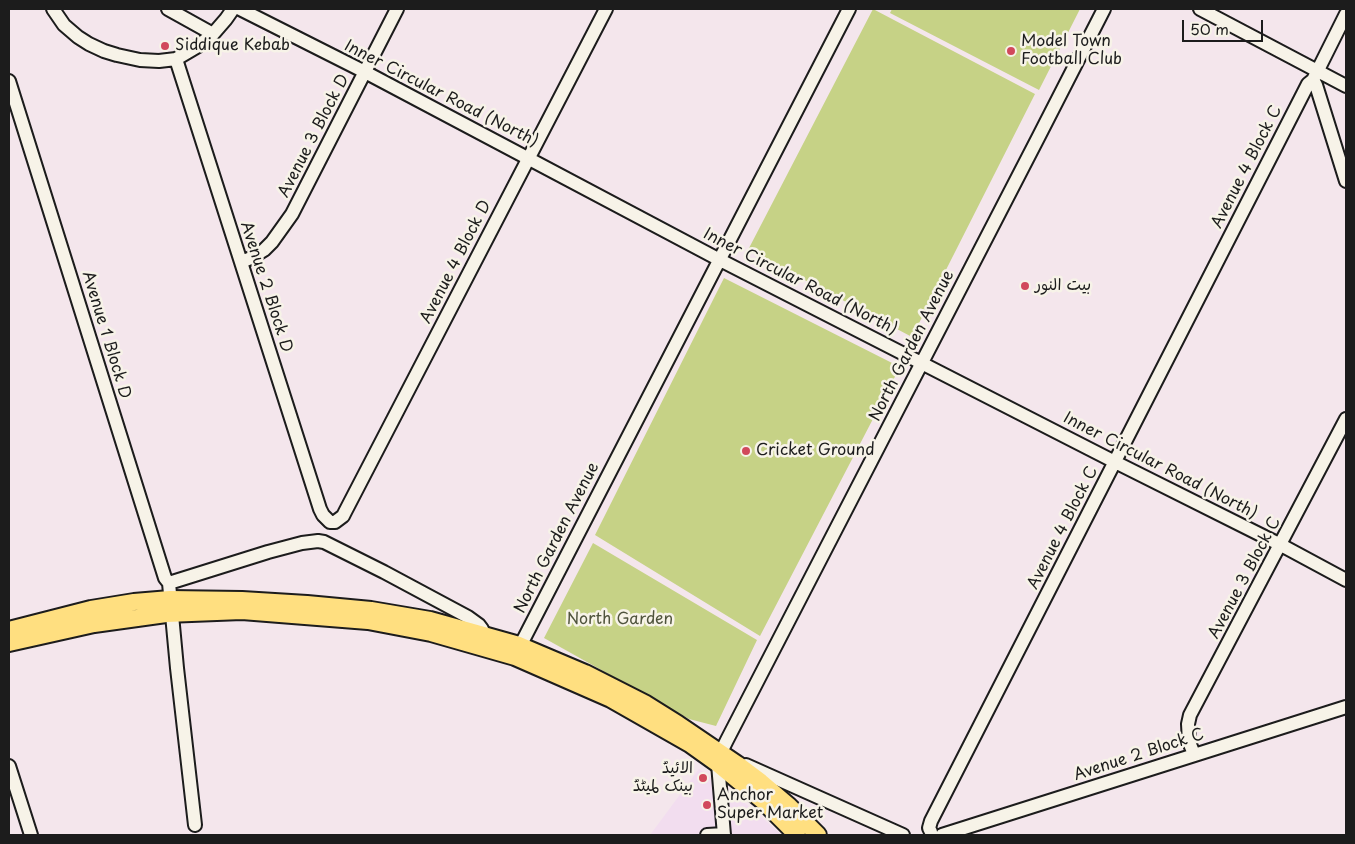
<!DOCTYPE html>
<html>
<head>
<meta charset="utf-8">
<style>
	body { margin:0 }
	#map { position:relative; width:1355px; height:844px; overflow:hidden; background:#f4e6ec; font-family:"Playpen Sans",sans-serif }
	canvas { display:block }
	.frame { position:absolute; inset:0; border:10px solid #1c1c1c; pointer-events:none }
	.scale { position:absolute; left:1182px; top:20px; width:81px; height:22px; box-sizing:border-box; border:2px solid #1c1c1c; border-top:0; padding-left:6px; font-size:15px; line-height:18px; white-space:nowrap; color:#1c1c1c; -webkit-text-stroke:4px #f7f3e8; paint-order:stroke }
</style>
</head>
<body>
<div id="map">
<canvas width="1355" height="844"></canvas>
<div class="frame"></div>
<div class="scale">50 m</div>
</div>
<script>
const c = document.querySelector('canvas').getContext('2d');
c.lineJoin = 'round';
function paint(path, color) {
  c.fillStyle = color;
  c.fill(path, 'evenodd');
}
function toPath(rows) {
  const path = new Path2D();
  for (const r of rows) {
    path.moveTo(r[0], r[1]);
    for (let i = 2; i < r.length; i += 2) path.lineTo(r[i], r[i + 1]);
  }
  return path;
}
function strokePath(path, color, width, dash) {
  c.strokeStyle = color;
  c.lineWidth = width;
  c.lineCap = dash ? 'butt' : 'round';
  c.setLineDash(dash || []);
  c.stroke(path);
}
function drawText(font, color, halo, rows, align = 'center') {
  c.font = font + ' "Playpen Sans","Playpen Sans Arabic",sans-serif';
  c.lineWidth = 5;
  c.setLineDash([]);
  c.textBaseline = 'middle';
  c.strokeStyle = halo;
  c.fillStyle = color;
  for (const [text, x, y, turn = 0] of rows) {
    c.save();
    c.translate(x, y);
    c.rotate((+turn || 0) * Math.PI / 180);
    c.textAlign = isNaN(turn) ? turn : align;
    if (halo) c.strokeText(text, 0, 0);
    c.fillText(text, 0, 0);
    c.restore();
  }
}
paint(toPath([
	[699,769,732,792,782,835,650,835]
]), '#f2ddef');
paint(toPath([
	[873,9,1035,94,912,337,748,250],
	[892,9,1080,9,1039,90,890,13],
	[724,278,900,367,760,636,595,535],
	[593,543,757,640,716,726,689,719,544,638]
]), '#c6d286');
const minor = toPath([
	[53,9,64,25,78,37,89,44,104,51,117,55,140,60,159,61,176,59,198,46,213,34,226,19,233,9],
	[168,9,213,34],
	[240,9,365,72,720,260,1115,462,1281,545,1346,580],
	[1200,9,1346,86],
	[176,59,320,509,323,515,330,522],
	[1313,80,1316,85,1346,181],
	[9,81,165,578,169,583,177,668,195,825],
	[241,262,251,258,264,250,272,242,292,214,397,9],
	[330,522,335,522,343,516,345,512,606,9],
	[169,583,268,552,302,543,318,541,324,542,384,572,468,617,479,625,482,629,481,634],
	[517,652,849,9],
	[1194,754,1189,742,1188,724,1190,715,1346,419],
	[746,765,903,835],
	[9,766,31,835],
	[931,832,929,828,931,821,1308,84,1313,80,1346,14],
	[707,835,724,834],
	[724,835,718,764,721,752,727,740,1039,136,1104,9],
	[942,835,1346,707]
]);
const major = toPath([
	[9,630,91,609,134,602,170,599,242,600,307,604,371,610,430,620,519,645,585,673,646,704,678,724,737,764,761,782,788,805,818,835],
	[9,643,94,624,166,614,242,611,368,621,431,633,515,657,611,699,690,744,718,764,763,801,797,835]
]);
strokePath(minor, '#1c1c1c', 16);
strokePath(major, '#1c1c1c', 20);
strokePath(minor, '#f7f3e8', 12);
strokePath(major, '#ffdf80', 16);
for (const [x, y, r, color] of [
	[165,46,5,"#d1495b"],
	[1011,51,5,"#d1495b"],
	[1025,286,5,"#d1495b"],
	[746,451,5,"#d1495b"],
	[703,778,5,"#d1495b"],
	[707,805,5,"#d1495b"]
]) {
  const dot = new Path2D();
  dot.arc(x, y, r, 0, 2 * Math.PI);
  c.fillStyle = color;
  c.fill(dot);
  strokePath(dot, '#f7f3e8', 2);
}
drawText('16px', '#1c1c1c', '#f7f3e8', [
	["Model Town",1021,42],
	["Football Club",1021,60],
	["Siddique Kebab",175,46],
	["بیت النور",1035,286],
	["Cricket Ground",756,451],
	["الائیڈ",693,769,"right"],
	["بینک لمیٹڈ",693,787,"right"],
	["Anchor",717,796],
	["Super Market",717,814]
], 'left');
drawText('16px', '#1c1c1c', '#f7f3e8', [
	["Inner Circular Road (North)",441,94,27],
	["Avenue 3 Block D",314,136,-63],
	["Avenue 4 Block C",1247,167,-63],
	["Avenue 4 Block D",456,262,-63],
	["Inner Circular Road (North)",800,282,27],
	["Avenue 2 Block D",266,287,72],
	["Avenue 1 Block D",106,335,73],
	["North Garden Avenue",912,346,-63],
	["Inner Circular Road (North)",1160,466,27],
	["Avenue 4 Block C",1063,528,-63],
	["North Garden Avenue",557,538,-63],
	["Avenue 3 Block C",1245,578,-62],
	["Avenue 2 Block C",1139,755,-18]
]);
drawText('16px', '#4f533c', '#f7f3e8', [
	["North Garden",620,620]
]);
</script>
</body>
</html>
